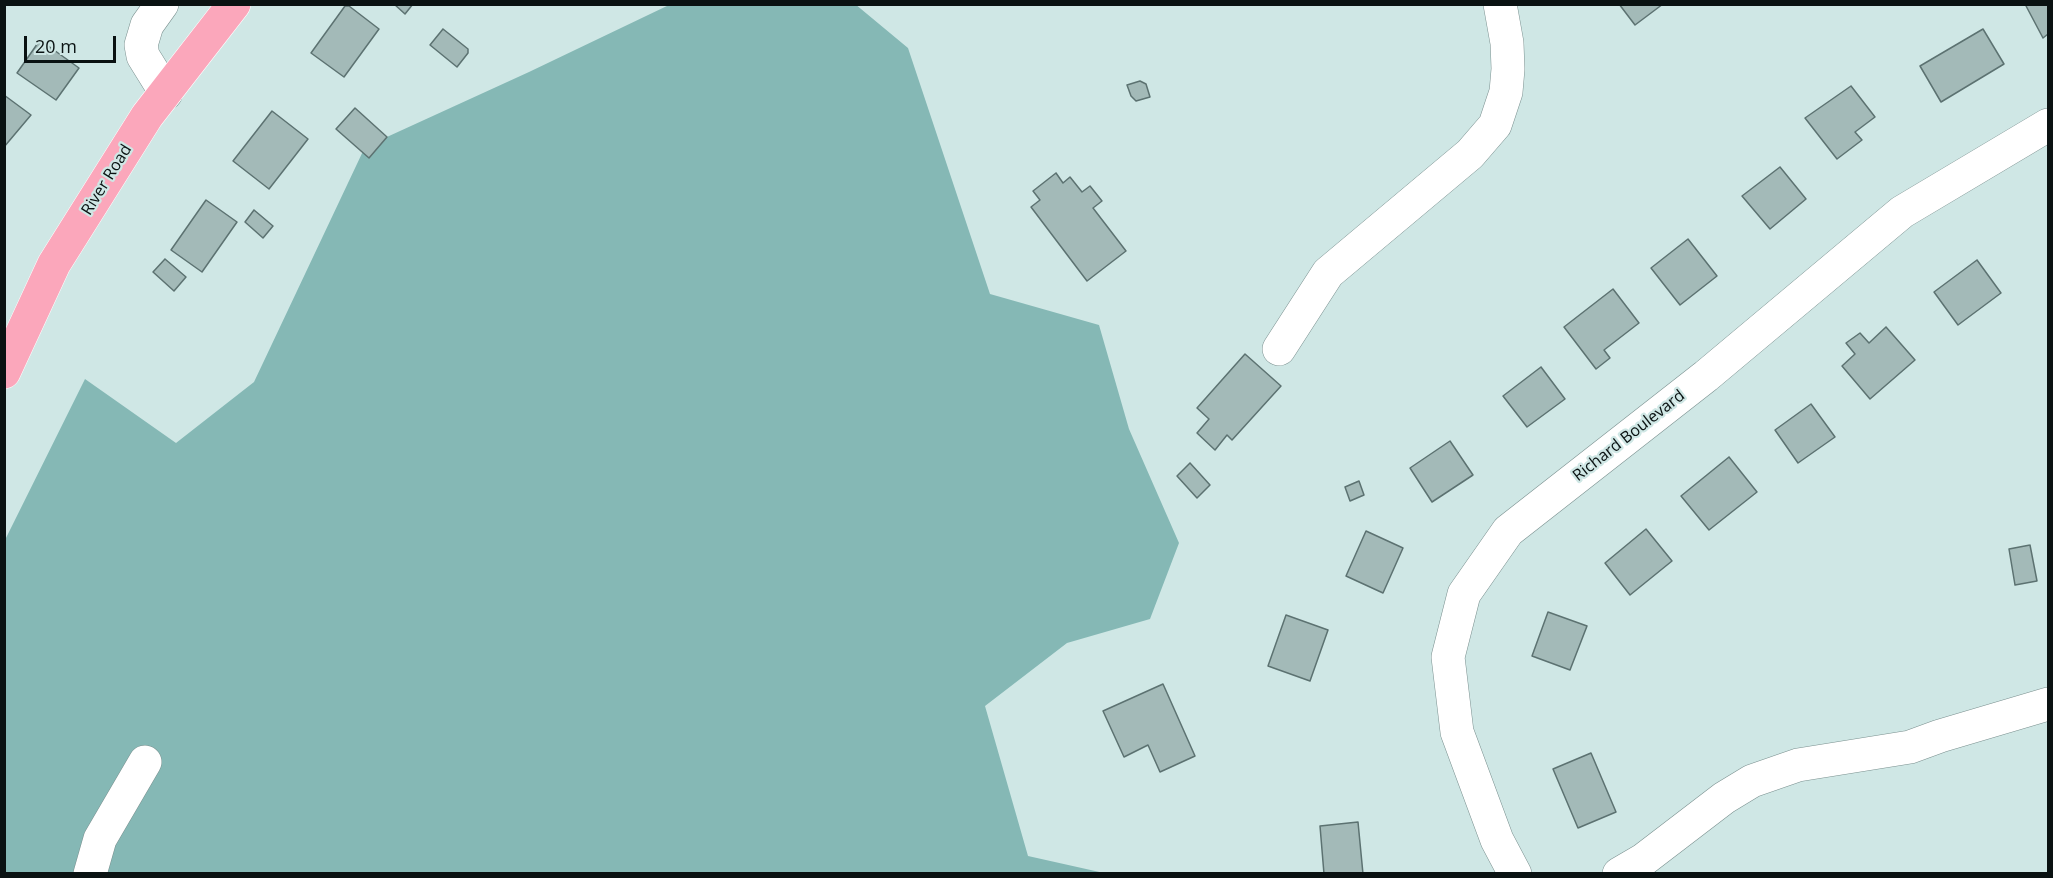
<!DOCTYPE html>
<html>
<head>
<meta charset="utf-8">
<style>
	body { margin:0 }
	#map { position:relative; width:2053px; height:878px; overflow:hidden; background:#cfe7e5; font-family:"Open Sans",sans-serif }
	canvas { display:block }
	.frame { position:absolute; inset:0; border:6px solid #0a1212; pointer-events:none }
	.scale { position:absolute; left:24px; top:36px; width:92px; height:27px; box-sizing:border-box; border:3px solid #0a1212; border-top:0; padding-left:8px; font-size:18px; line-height:21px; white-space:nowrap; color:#0a1212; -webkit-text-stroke:4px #cfe7e5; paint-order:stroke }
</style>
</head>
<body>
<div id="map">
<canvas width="2053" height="878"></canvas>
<div class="frame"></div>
<div class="scale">20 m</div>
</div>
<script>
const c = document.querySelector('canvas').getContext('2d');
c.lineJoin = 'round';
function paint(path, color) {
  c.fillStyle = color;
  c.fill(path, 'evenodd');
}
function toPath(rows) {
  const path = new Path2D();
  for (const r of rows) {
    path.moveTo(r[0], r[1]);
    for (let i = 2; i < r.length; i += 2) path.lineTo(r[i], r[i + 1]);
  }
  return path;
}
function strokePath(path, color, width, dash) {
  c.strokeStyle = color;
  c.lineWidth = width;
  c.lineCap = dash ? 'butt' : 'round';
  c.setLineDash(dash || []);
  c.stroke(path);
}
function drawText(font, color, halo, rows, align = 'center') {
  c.font = font + ' "Open Sans",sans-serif';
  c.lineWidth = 4.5;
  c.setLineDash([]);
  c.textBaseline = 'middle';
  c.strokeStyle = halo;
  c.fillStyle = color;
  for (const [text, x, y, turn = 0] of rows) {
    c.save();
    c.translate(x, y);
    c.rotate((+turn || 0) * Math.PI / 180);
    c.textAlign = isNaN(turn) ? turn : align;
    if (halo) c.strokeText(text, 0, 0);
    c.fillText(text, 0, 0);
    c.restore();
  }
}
paint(toPath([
	[855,4,908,48,990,294,1099,325,1129,429,1179,543,1150,619,1067,643,985,706,1028,856,1104,873,5,874,4,542,85,379,176,443,254,382,365,147,529,72,669,5]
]), '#85b8b5');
const building = toPath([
	[394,4,413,4,405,14,394,4],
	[1619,4,1663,4,1635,25,1619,4],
	[2025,4,2048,4,2048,34,2043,38,2025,4],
	[345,6,349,6,379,29,344,77,311,53,345,6],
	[443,29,468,49,468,53,457,67,430,45,443,29],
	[1983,29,2004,64,1941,102,1920,66,1983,29],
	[40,40,79,68,56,100,17,73,40,40],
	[1140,81,1146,84,1150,97,1136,101,1131,96,1127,85,1140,81],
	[1851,86,1875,117,1855,132,1862,140,1837,159,1805,118,1851,86],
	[4,95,31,115,4,147,4,95],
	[355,108,387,137,369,158,336,129,355,108],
	[272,111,308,139,269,189,233,161,272,111],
	[1780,167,1806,199,1770,229,1742,196,1780,167],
	[1056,173,1063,183,1070,177,1082,192,1090,186,1102,201,1093,208,1126,251,1087,281,1031,207,1040,200,1033,191,1056,173],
	[206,200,237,222,202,272,171,250,206,200],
	[254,210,273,226,263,238,245,222,254,210],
	[1688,239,1717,276,1680,305,1651,268,1688,239],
	[165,259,186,277,174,291,153,272,165,259],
	[1977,260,2001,293,1958,325,1934,292,1977,260],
	[1613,289,1639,323,1604,350,1610,358,1596,369,1564,327,1613,289],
	[1886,327,1915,360,1870,399,1842,366,1855,354,1846,343,1860,333,1869,343,1886,327],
	[1245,354,1281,386,1232,440,1227,435,1215,450,1197,433,1209,419,1197,408,1245,354],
	[1541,367,1565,399,1527,427,1503,396,1541,367],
	[1811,404,1835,437,1798,463,1775,430,1811,404],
	[1450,441,1473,475,1432,502,1410,468,1450,441],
	[1729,457,1757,492,1709,530,1681,496,1729,457],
	[1190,463,1210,485,1197,498,1177,476,1190,463],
	[1359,481,1364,495,1350,501,1345,487,1359,481],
	[1646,529,1672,561,1630,595,1605,563,1646,529],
	[1366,531,1403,548,1383,593,1346,576,1366,531],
	[2030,545,2037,581,2015,585,2009,549,2030,545],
	[1548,612,1587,626,1570,670,1532,656,1548,612],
	[1286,615,1328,630,1310,681,1268,666,1286,615],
	[1163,684,1195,756,1160,772,1148,745,1124,757,1103,711,1163,684],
	[1591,753,1616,812,1578,828,1553,769,1591,753],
	[1358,822,1363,874,1324,874,1320,826,1358,822]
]);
paint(building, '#a3bab8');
strokePath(building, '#5c7271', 1.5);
const minor = toPath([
	[162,4,147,25,141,45,143,56,166,93],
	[1279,349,1328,273,1470,154,1495,125,1506,92,1508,69,1507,43,1500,4],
	[90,874,100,839,145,762],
	[1515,874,1497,840,1457,732,1448,657,1464,594,1508,531,1706,376,1902,212,2048,125],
	[1619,874,1643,860,1724,798,1752,781,1798,765,1910,747,1940,736,2048,704]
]);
const major = toPath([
	[4,372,54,264,147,116,234,4]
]);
strokePath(minor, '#7a908f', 34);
strokePath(major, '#fff', 34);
strokePath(minor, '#fff', 33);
strokePath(major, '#fba7bb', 33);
drawText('16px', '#0a1212', '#cfe7e5', [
	["River Road",107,180,-58],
	["Richard Boulevard",1629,436,-38]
]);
</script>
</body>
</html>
